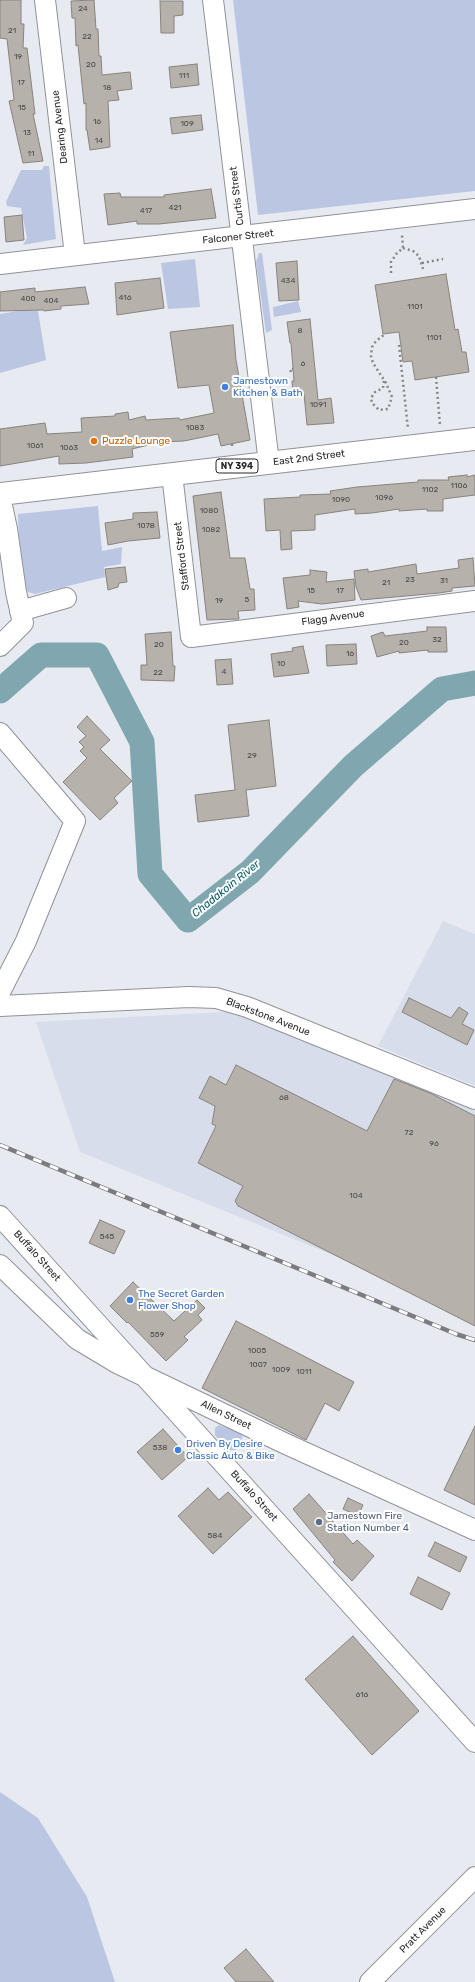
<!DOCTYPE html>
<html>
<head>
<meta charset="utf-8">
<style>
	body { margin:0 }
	canvas { display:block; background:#e7eaf1 }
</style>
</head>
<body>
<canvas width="475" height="1982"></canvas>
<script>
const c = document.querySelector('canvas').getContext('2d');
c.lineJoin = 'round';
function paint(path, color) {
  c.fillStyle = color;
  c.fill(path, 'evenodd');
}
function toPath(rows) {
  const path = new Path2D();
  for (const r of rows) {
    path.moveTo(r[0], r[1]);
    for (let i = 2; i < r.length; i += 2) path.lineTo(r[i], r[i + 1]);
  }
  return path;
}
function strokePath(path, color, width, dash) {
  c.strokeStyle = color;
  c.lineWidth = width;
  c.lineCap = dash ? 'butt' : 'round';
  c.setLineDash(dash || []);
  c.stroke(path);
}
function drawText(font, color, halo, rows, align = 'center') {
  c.font = font + ' Rubik,sans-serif';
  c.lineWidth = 4;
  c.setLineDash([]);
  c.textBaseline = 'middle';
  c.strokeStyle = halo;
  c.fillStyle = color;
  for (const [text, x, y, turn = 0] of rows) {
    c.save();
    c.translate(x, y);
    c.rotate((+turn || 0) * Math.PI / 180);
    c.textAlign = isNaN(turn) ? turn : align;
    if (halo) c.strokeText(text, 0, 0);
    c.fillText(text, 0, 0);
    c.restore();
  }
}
paint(toPath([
	[443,921,475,934,475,1086,378,1046],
	[242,1011,475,1111,475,1313,80,1152,36,1022]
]), '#d7ddeb');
paint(toPath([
	[233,0,475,0,475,191,258,215],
	[44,166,49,166,55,230,52,230,55,230,56,239,23,245,27,238,21,208,7,206,6,202,21,170,42,170],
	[259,253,262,253,272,330,266,333,256,262],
	[195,259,200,307,168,309,161,263],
	[298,301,301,312,274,317,273,307],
	[18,311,38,311,46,360,0,373,0,314],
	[98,506,102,551,122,547,121,564,104,567,105,577,35,594,28,592,20,581,18,514],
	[219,1425,243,1434,240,1445,236,1450,228,1450,215,1435,215,1428],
	[0,1792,38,1818,87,1897,115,1982,0,1982]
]), '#bbc7e2');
strokePath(toPath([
	[0,691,41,655,97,655,142,742,150,874,188,920,250,872,353,766,442,689,475,683]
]), '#80a7b0', 25);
const building = toPath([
	[0,0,21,0,21,24,24,24,23,48,27,48,35,114,33,114,43,161,23,163,9,101,14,100,7,39,0,38,0,0],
	[94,0,96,29,98,29,99,56,101,56,102,75,130,72,132,89,117,91,119,100,108,101,110,147,90,150,87,130,86,130,86,103,84,104,78,45,76,46,75,18,72,18,71,1,94,0],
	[160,1,183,1,183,15,174,16,174,33,161,33,160,1],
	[197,64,199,85,171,88,169,67,197,64],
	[201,115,203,130,172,134,170,118,201,115],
	[211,189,216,218,159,224,137,224,137,221,108,225,104,194,120,193,121,197,164,197,164,195,211,189],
	[22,215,24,240,6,242,4,217,22,215],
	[297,261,299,300,279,301,276,263,297,261],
	[446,274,455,330,458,329,462,352,466,352,469,372,415,380,412,361,403,362,399,332,383,334,375,285,446,274],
	[160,278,164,308,117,315,115,283,160,278],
	[85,287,89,304,61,306,61,309,44,311,44,310,0,311,0,292,35,288,35,292,85,287],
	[310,319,318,400,331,398,334,423,307,425,304,394,293,395,292,381,294,381,291,343,290,343,287,322,310,319],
	[233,325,236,360,250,440,221,446,218,434,184,441,161,442,132,449,133,457,86,463,59,464,59,456,0,466,0,429,45,423,47,434,82,432,81,418,115,416,115,414,128,412,129,420,145,416,146,420,179,418,180,420,214,413,209,385,178,388,170,332,233,325],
	[467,475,467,477,475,475,475,495,443,499,443,511,427,511,427,509,399,511,399,509,372,513,355,514,355,509,315,515,315,530,291,531,292,549,281,550,280,530,266,531,264,499,300,497,300,495,331,494,330,491,357,487,418,482,418,480,449,480,448,477,467,475],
	[221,492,230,558,245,558,250,589,254,589,255,610,238,611,239,619,207,620,193,496,221,492],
	[157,512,160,538,128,541,108,545,105,523,133,519,133,513,157,512],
	[473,558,475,586,452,588,452,591,439,593,361,600,356,587,354,571,368,569,368,572,416,564,417,574,459,568,458,560,473,558],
	[125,567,127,582,119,583,118,587,108,590,105,569,125,567],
	[310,570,327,572,326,582,354,579,355,600,322,604,298,601,299,607,287,609,283,578,310,575,310,570],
	[427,627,446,627,447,652,428,652,428,650,399,653,399,651,377,657,371,636,383,632,385,636,427,631,427,627],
	[171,632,173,666,175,666,174,681,141,680,141,665,147,665,145,634,171,632],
	[356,644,357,664,327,666,326,645,356,644],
	[303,646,309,673,274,677,271,654,293,651,292,648,303,646],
	[231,659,233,684,217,685,215,660,231,659],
	[87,716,110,740,100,749,132,781,114,798,118,803,100,820,63,782,87,758,80,751,84,747,79,742,86,736,77,727,87,716],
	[269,720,276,786,246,790,249,816,198,822,195,795,235,790,228,725,269,720],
	[409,998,451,1018,459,1007,468,1013,462,1024,474,1030,467,1045,402,1012,409,998],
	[236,1065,367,1131,394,1079,430,1093,475,1116,475,1326,238,1206,235,1201,243,1186,198,1163,216,1126,212,1124,215,1106,199,1098,210,1076,226,1085,236,1065],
	[100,1220,125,1231,114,1254,89,1243,100,1220],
	[133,1282,174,1321,197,1300,205,1308,198,1315,202,1320,184,1337,188,1340,166,1361,128,1322,127,1323,110,1306,133,1282],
	[236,1321,354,1382,339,1411,325,1403,306,1440,202,1388,236,1321],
	[475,1426,475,1505,444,1490,475,1426],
	[163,1429,188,1457,162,1480,137,1452,163,1429],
	[208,1488,219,1500,228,1492,252,1517,213,1554,178,1516,208,1488],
	[309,1494,353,1544,357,1540,374,1556,352,1581,333,1562,335,1560,293,1509,309,1494],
	[348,1498,363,1505,358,1516,343,1509,348,1498],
	[435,1542,467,1557,460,1572,428,1556,435,1542],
	[418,1577,450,1593,442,1610,410,1594,418,1577],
	[353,1636,419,1711,372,1755,305,1679,353,1636],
	[246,1949,274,1982,236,1982,224,1968,246,1949]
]);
paint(building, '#b6b1ab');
strokePath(building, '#88837e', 1);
const minor = toPath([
	[45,0,75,255],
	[213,0,269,463],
	[0,264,475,209],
	[172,474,191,637,475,601],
	[0,496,7,529,16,592,23,623,0,646],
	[20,611,66,598],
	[0,733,75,821,26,941,0,992],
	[0,1006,189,997,216,998,247,1007,475,1099],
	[0,1216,475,1742],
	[0,1265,77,1339,117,1363,284,1443,475,1530],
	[370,1982,475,1877]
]);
const major = toPath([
	[0,494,475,439]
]);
strokePath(minor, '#909298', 22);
strokePath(major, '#909298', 24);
strokePath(toPath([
	[403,248,413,251,419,256,423,269],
	[422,263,443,259],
	[391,273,391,262,397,253,403,248,402,235],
	[399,345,408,429],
	[291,372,290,369,293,369],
	[436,377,440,425],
	[384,381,383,388,375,392,371,398,372,403,379,410,388,409,392,397,386,383,373,363,371,356,372,347,376,341,385,334],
	[232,444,232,449]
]), '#84868a', 2.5, [2, 3]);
strokePath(minor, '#fff', 20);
strokePath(major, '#fff', 22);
const rail = toPath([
	[0,1145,456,1334,475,1340]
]);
strokePath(rail, '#7a7c80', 4.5);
strokePath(rail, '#fff', 3, [9]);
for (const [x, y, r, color] of [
	[225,387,4,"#3f7fe0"],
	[94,441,4,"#e8710a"],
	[130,1300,4,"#3f7fe0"],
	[178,1450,4,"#3f7fe0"],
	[319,1522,4,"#5c6f8a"]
]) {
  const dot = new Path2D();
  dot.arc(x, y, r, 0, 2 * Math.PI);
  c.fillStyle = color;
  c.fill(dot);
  strokePath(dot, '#fff', 1.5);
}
drawText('8px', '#4a4a4a', null, [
	["24",83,9],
	["21",12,31],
	["22",87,37],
	["19",18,57],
	["20",91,65],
	["111",184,76],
	["17",21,83],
	["18",107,88],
	["15",22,108],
	["16",97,122],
	["109",187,124],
	["13",27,133],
	["14",99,141],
	["11",31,154],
	["421",175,208],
	["417",146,211],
	["434",288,281],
	["416",125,298],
	["400",28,299],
	["404",51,301],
	["1101",415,307],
	["8",300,331],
	["1101",434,338],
	["6",303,364],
	["1091",318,405],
	["1083",195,428],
	["1061",35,446],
	["1063",69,448],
	["1106",459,486],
	["1102",430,490],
	["1096",384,498],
	["1090",341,500],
	["1080",209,511],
	["1078",146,526],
	["1082",211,530],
	["23",410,580],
	["31",444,581],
	["21",386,583],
	["15",311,591],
	["17",340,591],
	["5",247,600],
	["19",219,601],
	["32",437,640],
	["20",404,643],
	["20",159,645],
	["16",350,654],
	["10",281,664],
	["4",224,672],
	["22",158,673],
	["29",252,756],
	["68",284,1098],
	["72",409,1133],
	["96",434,1144],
	["104",356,1196],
	["545",107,1237],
	["559",157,1335],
	["1005",257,1351],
	["1007",258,1365],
	["1009",281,1370],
	["1011",304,1372],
	["538",160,1448],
	["584",215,1536],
	["616",362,1695]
]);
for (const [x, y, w] of [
	[237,466,42]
]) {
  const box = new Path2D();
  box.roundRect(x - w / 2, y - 7, w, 14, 3);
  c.fillStyle = '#fff';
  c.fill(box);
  strokePath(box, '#262729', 1);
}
drawText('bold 9px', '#262729', null, [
	["NY 394",237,466]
]);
drawText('10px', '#262729', '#fff', [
	["Dearing Avenue",60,127,-97],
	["Curtis Street",237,196,-97],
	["Falconer Street",238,237,-6],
	["East 2nd Street",309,458,-7],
	["Stafford Street",182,556,-97],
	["Flagg Avenue",333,618,-8],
	["Blackstone Avenue",268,1017,21],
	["Buffalo Street",37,1256,48],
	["Allen Street",226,1415,26],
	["Buffalo Street",254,1496,48],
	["Pratt Avenue",423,1930,-45]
]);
drawText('10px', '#366cbe', '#fff', [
	["Jamestown",233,381],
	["Kitchen & Bath",233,393],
	["The Secret Garden",138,1294],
	["Flower Shop",138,1306],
	["Driven By Desire",186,1444],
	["Classic Auto & Bike",186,1456]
], 'left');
drawText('10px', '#c56008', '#fff', [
	["Puzzle Lounge",102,441]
], 'left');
drawText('10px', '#4e5e75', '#fff', [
	["Jamestown Fire",327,1516],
	["Station Number 4",327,1528]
], 'left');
drawText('italic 11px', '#095d6a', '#fff', [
	["Chadakoin River",226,889,-39]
]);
</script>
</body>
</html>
